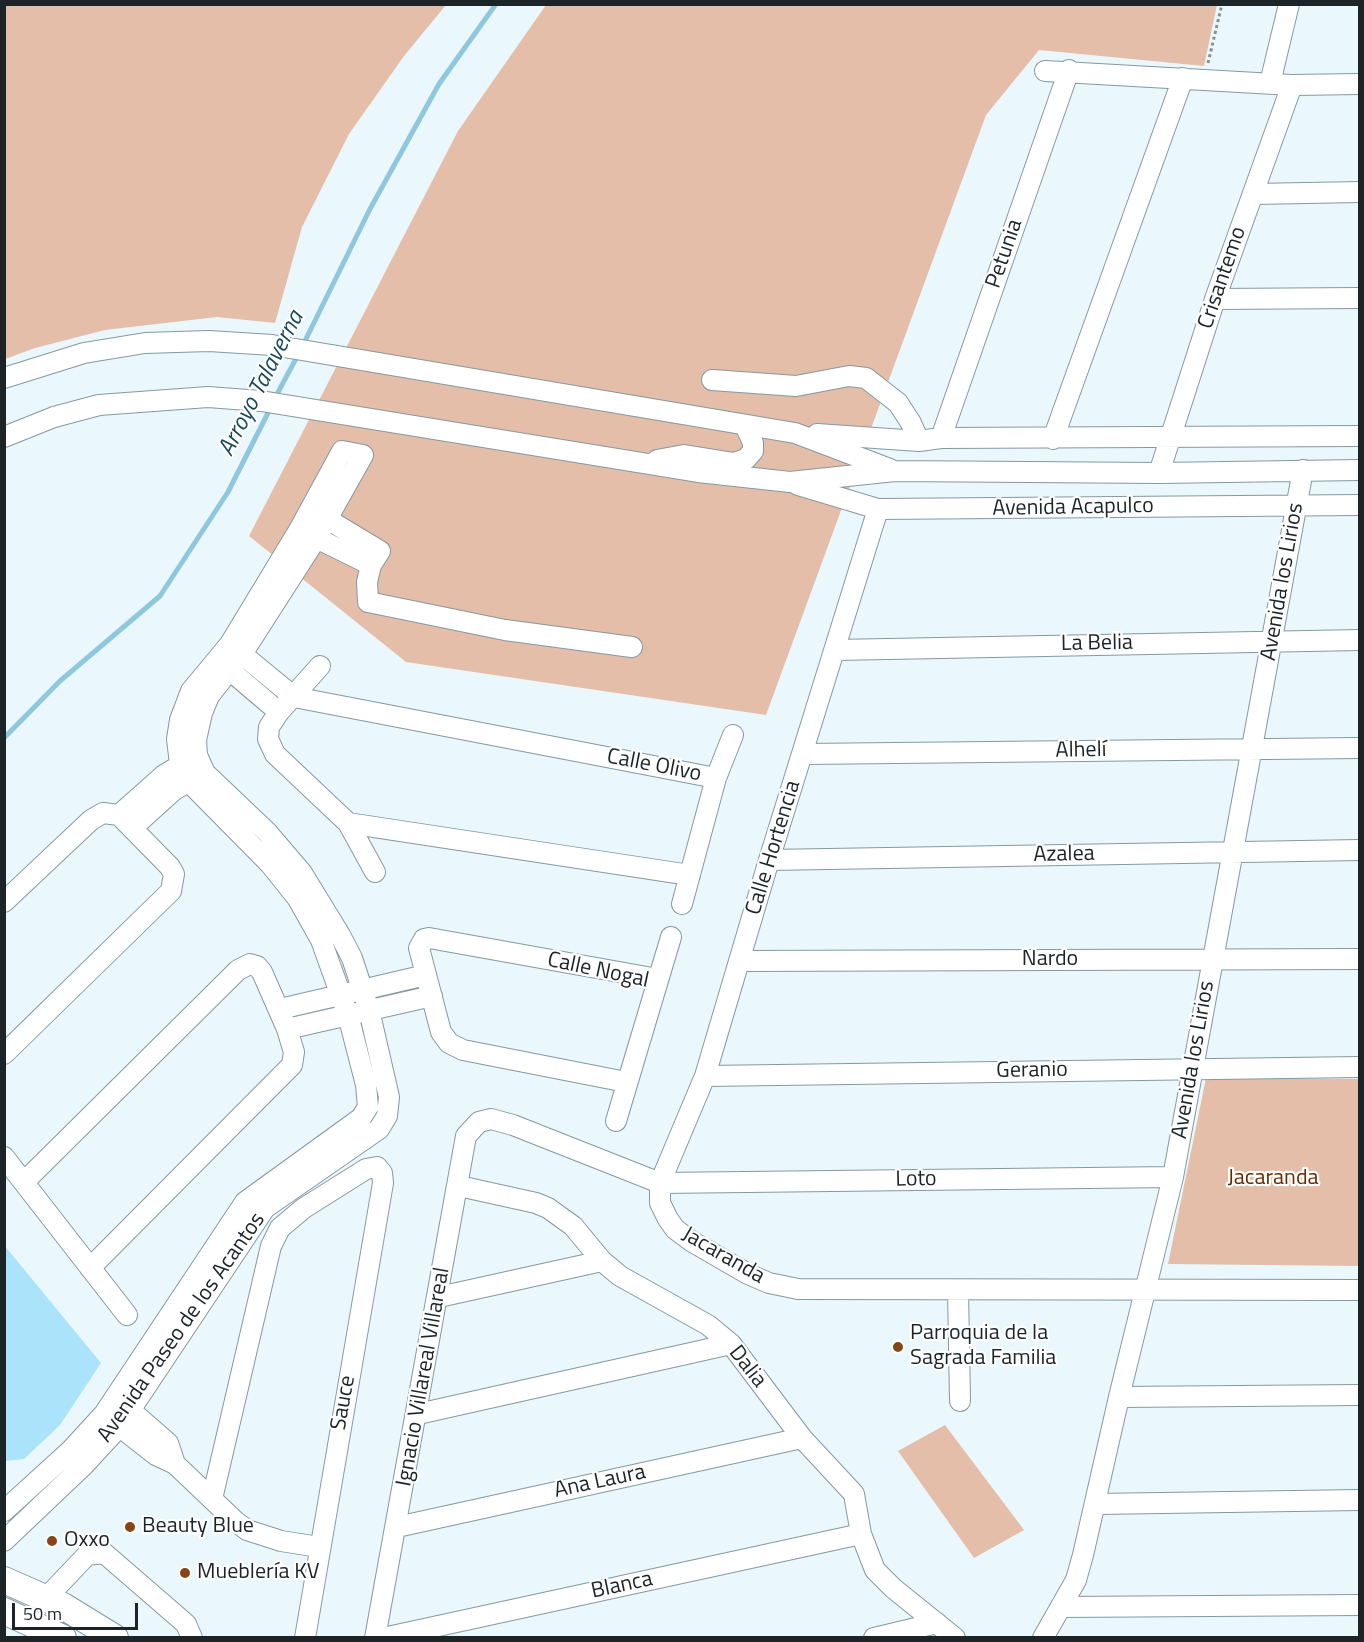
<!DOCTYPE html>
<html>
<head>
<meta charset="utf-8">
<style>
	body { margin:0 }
	#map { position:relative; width:1364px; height:1642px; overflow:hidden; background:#eaf7fd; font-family:"Titillium Web",sans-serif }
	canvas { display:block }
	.frame { position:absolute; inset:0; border:6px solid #1c2427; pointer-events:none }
	.scale { position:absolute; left:12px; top:1603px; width:126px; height:27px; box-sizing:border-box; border:3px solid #1c2427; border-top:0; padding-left:8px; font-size:18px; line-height:21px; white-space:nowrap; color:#1c2427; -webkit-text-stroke:4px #fff; paint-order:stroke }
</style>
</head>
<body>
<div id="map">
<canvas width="1364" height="1642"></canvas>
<div class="frame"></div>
<div class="scale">50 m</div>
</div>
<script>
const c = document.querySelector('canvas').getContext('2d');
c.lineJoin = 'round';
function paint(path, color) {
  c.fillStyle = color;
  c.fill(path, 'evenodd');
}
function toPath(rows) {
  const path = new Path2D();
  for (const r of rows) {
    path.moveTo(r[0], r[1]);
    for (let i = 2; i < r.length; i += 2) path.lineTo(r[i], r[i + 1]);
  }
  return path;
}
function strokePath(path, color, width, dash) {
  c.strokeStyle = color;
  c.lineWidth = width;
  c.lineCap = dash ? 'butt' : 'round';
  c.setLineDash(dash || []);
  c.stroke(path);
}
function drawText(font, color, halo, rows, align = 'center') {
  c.font = font + ' "Titillium Web",sans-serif';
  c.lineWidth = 4.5;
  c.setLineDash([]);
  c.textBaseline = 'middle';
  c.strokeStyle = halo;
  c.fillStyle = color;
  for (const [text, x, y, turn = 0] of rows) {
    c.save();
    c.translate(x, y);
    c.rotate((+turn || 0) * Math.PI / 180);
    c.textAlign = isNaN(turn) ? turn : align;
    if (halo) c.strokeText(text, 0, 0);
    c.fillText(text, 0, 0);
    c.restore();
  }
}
paint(toPath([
	[5,4,446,4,446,5,404,56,349,134,302,227,275,323,217,317,105,330,35,348,5,359],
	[546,5,1217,5,1204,66,1039,50,986,115,766,715,406,662,249,536,458,131],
	[1206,1078,1359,1079,1359,1266,1168,1264],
	[945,1425,1024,1530,974,1558,898,1451]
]), '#e4bea9');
strokePath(toPath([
	[303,345,370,209,439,84,496,4],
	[275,398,299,353],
	[4,738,60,681,160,596,228,492,271,407]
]), '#8fc7dd', 5);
paint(toPath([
	[4,1245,101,1363,60,1425,24,1459,4,1461]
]), '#aae3fa');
const minor = toPath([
	[1045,71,1292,85,1360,84],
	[1270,83,1289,4],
	[1253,194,1360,192],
	[1215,299,1360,298],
	[4,378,84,353,145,343,209,341,272,345,795,433,890,469],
	[712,380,796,386,849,376,866,378,898,403,911,423,919,441],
	[817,434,919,441,941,438,1360,436],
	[4,437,54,417,99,405,208,397,261,401,698,472,790,482,895,471,1159,473,1360,470],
	[941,438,1069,70],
	[1053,439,1183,78],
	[657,460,684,455,734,463,746,459,753,451,753,443,745,425],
	[1159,473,1215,299,1292,85],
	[798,485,878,509,1360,505],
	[878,509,769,860,705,1076,660,1183,660,1203,668,1219,675,1229,691,1241,748,1274,769,1283,798,1289,1360,1290],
	[317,513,380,551,371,565,367,582,368,602,505,630,632,647],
	[306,533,371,565],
	[232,646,294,697,716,778],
	[835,650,1360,640],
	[219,661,279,712],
	[320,666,279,712,269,727,268,739,275,754,348,823,375,872],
	[803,754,1360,748],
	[119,815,164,775,192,758],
	[348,823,690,875],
	[132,828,174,790,200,775],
	[769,860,1360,850],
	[4,902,91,820,103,813,119,815,170,867,174,874,171,891,4,1054],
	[682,904,716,778,733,735],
	[741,961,1360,959],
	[280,1009,426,975],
	[287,1029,432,996],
	[705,1076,1360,1067],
	[626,1082,463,1050,449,1043,441,1032,419,948,424,939,429,938,658,979],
	[616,1121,671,937],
	[4,1157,127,1315],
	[24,1182,238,970,250,964,257,966,262,972,287,1029,294,1052,292,1065,90,1268],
	[459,1186,536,1203,548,1208,573,1226,602,1261,620,1276,708,1325,731,1344,802,1438,854,1494,861,1534,875,1570,893,1588,955,1638],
	[958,1290,960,1401],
	[439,1297,602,1261],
	[1119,1397,1360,1395],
	[121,1402,168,1443,175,1464],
	[418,1414,731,1344],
	[110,1419,156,1455,175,1464,235,1521,247,1530,281,1541,319,1547],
	[212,1499,271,1246,280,1228,304,1208,366,1169,377,1167,382,1173,383,1183,305,1638],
	[1096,1504,1360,1500],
	[4,1511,70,1451,104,1414,245,1202,361,1118,368,1107,366,1085,348,1015,321,940,298,899,270,864,188,781,180,764,177,739,180,720,191,691,230,644,299,530,342,451,363,455,317,537,242,654,209,696,202,713,196,740,197,755,205,773,267,832,302,873,340,935,352,958,369,1010,389,1097,387,1116,379,1129,265,1208,119,1427,84,1465,4,1541],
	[397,1527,802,1438],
	[46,1598,87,1555,104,1553,186,1624,192,1638],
	[1061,1607,1360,1605],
	[375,1638,466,1136,479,1122,491,1119,513,1125,660,1183,1173,1177],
	[383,1638,861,1534],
	[874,1638,937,1623],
	[1043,1638,1076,1580,1083,1555,1119,1397,1173,1177,1303,470]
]);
const major = toPath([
	[4,1580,63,1606,115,1638],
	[4,1611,63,1638]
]);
strokePath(minor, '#8599a1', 22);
strokePath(major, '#8599a1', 28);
strokePath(toPath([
	[1208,63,1222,4]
]), '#858f94', 3, [3, 3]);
strokePath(minor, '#fff', 20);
strokePath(major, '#fff', 26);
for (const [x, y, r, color] of [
	[898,1347,6,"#874416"],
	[130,1527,6,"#874416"],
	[52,1541,6,"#874416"],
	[185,1573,6,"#874416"]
]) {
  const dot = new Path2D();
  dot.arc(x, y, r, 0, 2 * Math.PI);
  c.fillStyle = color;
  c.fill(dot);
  strokePath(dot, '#fff', 2);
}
drawText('22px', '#1c2427', '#fff', [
	["Petunia",1005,254,-71],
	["Crisantemo",1223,278,-71],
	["Avenida Acapulco",1073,508,-1],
	["Avenida los Lirios",1283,582,-80],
	["La Belia",1097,644,-1],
	["Alhelí",1081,751,-1],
	["Calle Olivo",654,766,11],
	["Calle Hortencia",774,848,-73],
	["Azalea",1064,855,-1],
	["Nardo",1050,960],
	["Calle Nogal",598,971,12],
	["Avenida los Lirios",1194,1060,-80],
	["Geranio",1032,1071,-1],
	["Loto",916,1180,-1],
	["Jacaranda",723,1256,30],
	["Avenida Paseo de los Acantos",182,1328,-55],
	["Dalia",747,1367,52],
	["Ignacio Villareal Villareal",424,1377,-80],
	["Sauce",344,1403,-80],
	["Ana Laura",600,1482,-12],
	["Blanca",622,1586,-12]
]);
drawText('22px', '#652c00', '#fff', [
	["Jacaranda",1273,1179]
]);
drawText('22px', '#1c2427', '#fff', [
	["Parroquia de la",910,1334],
	["Sagrada Familia",910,1359],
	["Beauty Blue",142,1527],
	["Oxxo",64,1541],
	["Mueblería KV",197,1573]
], 'left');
drawText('italic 24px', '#1a495a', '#fff', [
	["Arroyo Talaverna",262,384,-63]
]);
</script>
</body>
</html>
